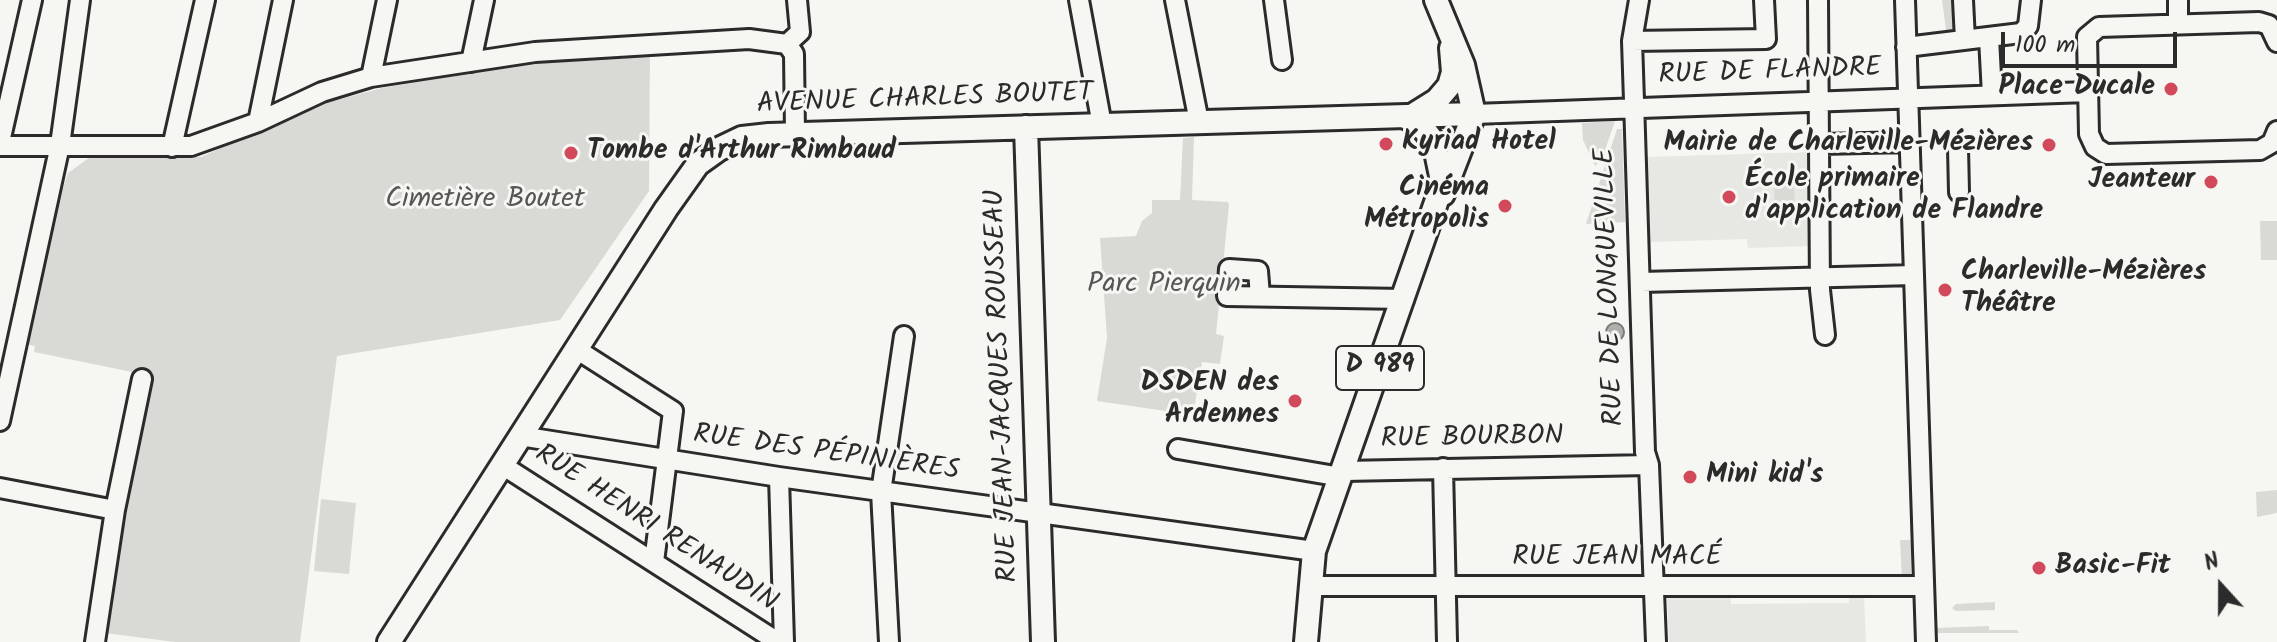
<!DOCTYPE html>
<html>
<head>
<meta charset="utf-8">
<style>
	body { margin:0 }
	#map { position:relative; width:2277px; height:642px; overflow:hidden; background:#f6f6f2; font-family:Kalam,sans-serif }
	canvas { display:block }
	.north { position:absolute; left:2181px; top:546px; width:80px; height:80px; -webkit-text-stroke:6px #f6f6f2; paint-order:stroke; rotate:339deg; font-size:22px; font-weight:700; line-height:32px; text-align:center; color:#2b2b2b }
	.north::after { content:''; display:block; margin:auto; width:28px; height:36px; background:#2b2b2b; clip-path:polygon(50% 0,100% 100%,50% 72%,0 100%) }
	.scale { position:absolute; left:2001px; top:32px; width:176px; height:36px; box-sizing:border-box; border:4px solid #2b2b2b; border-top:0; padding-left:10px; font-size:24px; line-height:28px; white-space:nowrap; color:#2b2b2b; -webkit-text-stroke:6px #f6f6f2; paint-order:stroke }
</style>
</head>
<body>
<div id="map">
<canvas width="2277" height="642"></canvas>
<div class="north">N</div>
<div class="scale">100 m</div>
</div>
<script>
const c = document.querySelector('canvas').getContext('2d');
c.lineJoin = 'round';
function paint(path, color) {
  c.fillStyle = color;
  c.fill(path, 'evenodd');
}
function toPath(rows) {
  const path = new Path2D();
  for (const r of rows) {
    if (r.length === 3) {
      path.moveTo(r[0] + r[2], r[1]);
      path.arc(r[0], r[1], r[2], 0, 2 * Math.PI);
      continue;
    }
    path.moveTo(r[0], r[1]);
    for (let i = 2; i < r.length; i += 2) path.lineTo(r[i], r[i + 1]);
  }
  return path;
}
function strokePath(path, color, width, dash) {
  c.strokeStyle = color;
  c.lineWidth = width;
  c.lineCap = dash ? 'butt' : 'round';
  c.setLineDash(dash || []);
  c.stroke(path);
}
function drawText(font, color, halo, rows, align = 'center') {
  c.font = font + ' Kalam,sans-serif';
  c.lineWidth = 6;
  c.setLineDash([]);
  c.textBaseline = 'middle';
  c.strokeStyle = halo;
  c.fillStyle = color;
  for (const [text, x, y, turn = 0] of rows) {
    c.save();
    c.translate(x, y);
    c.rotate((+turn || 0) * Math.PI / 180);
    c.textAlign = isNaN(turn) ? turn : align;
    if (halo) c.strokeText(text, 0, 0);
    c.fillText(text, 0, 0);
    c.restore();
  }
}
paint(toPath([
	[1809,152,1812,246,1748,248,1747,239,1650,242,1647,157],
	[1667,596,1731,596,1731,604,1849,603,1849,596,1864,596,1866,642,1669,642]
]), '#e7e7e3');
paint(toPath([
	[1942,0,1956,0,1957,32,1947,37],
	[650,49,649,191,560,320,337,356,300,642,175,642,105,633,152,376,34,352,35,346,26,344,50,226,68,173,93,155,201,157,315,106,382,88,570,56],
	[1615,121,1602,159,1595,166,1583,140,1582,123],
	[1617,129,1622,129,1625,222,1586,224],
	[1194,137,1192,200,1228,202,1229,205,1216,334,1224,336,1220,364,1202,362,1193,415,1097,401,1107,338,1100,238,1136,236,1142,221,1152,213,1152,200,1180,200,1183,138],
	[1794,178,1795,218,1775,219,1774,179],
	[2260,221,2277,221,2277,260,2261,260],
	[2277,490,2277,513,2257,517,2256,492],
	[321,499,356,503,349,574,314,571],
	[1900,540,1912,540,1911,575,1907,579,1902,579],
	[1995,602,1995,610,1956,611,1952,608,1956,604],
	[1989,626,1989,630,2017,630,2019,633,1935,633,1935,628]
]), '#d9d9d5');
const water = toPath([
	[1615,332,9]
]);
paint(water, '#aeaeab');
strokePath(water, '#7a7a78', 2);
const minor = toPath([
	[1079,0,1102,125],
	[1175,0,1199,122],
	[1274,0,1282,60],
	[1639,0,1632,41,1634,101,1645,452,1649,465,1656,642],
	[1818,0,1820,290,1825,335],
	[1905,0,1926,642],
	[1963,0,1965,40],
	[2178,0,2178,24],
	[1989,38,1992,95],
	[1632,41,1766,39,1764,0],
	[2277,42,2269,25,2259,22,2099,27,2087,37,2089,134,2095,147,2106,154,2260,150,2272,143,2277,131],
	[787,44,794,54,795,133],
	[787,44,800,32,797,0],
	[1906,47,2021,33,2028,26,2031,0],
	[471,62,484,0],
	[371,77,387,0],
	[1474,114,2087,92],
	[258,122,283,0],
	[0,142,32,0],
	[1821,144,1909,142],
	[0,146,191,146,258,122,322,92,371,77,535,52,749,39,787,44],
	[172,147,205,0],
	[1958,148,1959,192],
	[1641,282,1914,275],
	[1260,296,1258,271,1229,269,1227,296,1404,299],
	[576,349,673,411,654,562],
	[0,421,60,145,80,0],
	[520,436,779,477,1314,551],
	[1178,449,1341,477],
	[502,465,778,642],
	[1443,468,1447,642],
	[1344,471,1649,465],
	[779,477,784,642],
	[0,488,115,510],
	[1310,586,1924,586],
	[95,642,115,510,142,379],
	[889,642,881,492,904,336]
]);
const major = toPath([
	[1436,0,1463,65,1474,114,1443,194],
	[1413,115,1437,100,1449,86,1453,72,1451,48],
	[1026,127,1043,642],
	[389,642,666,209,698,164,719,149,742,138,769,135,1474,114],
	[1306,642,1314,551,1439,194,1441,176,1434,142,1419,123,1405,117]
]);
strokePath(minor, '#2b2b2b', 24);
strokePath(major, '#2b2b2b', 28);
strokePath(minor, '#f6f6f2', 18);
strokePath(major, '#f6f6f2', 22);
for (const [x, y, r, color] of [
	[2171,89,8,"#d1495b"],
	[1386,144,8,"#d1495b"],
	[2049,145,8,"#d1495b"],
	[571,153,8,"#d1495b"],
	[2211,182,8,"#d1495b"],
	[1729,197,8,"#d1495b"],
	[1505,206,8,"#d1495b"],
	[1945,290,8,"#d1495b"],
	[1295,401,8,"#d1495b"],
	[1690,477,8,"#d1495b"],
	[2039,568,8,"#d1495b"]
]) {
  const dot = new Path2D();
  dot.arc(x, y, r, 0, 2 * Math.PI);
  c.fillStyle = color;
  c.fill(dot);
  strokePath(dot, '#f6f6f2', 3);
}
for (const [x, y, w] of [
	[1380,368,88]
]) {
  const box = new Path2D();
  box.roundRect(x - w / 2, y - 22, w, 44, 6);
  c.fillStyle = '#f6f6f2';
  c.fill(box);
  strokePath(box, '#2b2b2b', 2);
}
drawText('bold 26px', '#2b2b2b', null, [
	["D 989",1380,368]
]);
drawText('28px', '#2b2b2b', '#f6f6f2', [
	["RUE DE FLANDRE",1770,74,-2],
	["AVENUE CHARLES BOUTET",925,101,-2],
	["RUE DE LONGUEVILLE",1612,287,-92],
	["RUE JEAN-JACQUES ROUSSEAU",1004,386,-92],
	["RUE BOURBON",1472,440,-1],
	["RUE DES PÉPINIÈRES",826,455,8],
	["RUE HENRI RENAUDIN",655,530,33],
	["RUE JEAN MACÉ",1617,559]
]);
drawText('bold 28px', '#2b2b2b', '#f6f6f2', [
	["Place Ducale",2155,89,"right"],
	["Kyriad Hotel",1402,144],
	["Mairie de Charleville-Mézières",2033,145,"right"],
	["Tombe d'Arthur Rimbaud",587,153],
	["École primaire",1745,181],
	["d'application de Flandre",1745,213],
	["Jeanteur",2195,182,"right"],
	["Cinéma",1489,190,"right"],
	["Métropolis",1489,222,"right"],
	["Charleville-Mézières",1961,274],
	["Théâtre",1961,306],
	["DSDEN des",1279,385,"right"],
	["Ardennes",1279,417,"right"],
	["Mini kid's",1706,477],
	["Basic-Fit",2055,568]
], 'left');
drawText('28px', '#565656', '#f6f6f2', [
	["Cimetière Boutet",485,201],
	["Parc Pierquin",1164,286]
]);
</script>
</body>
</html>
